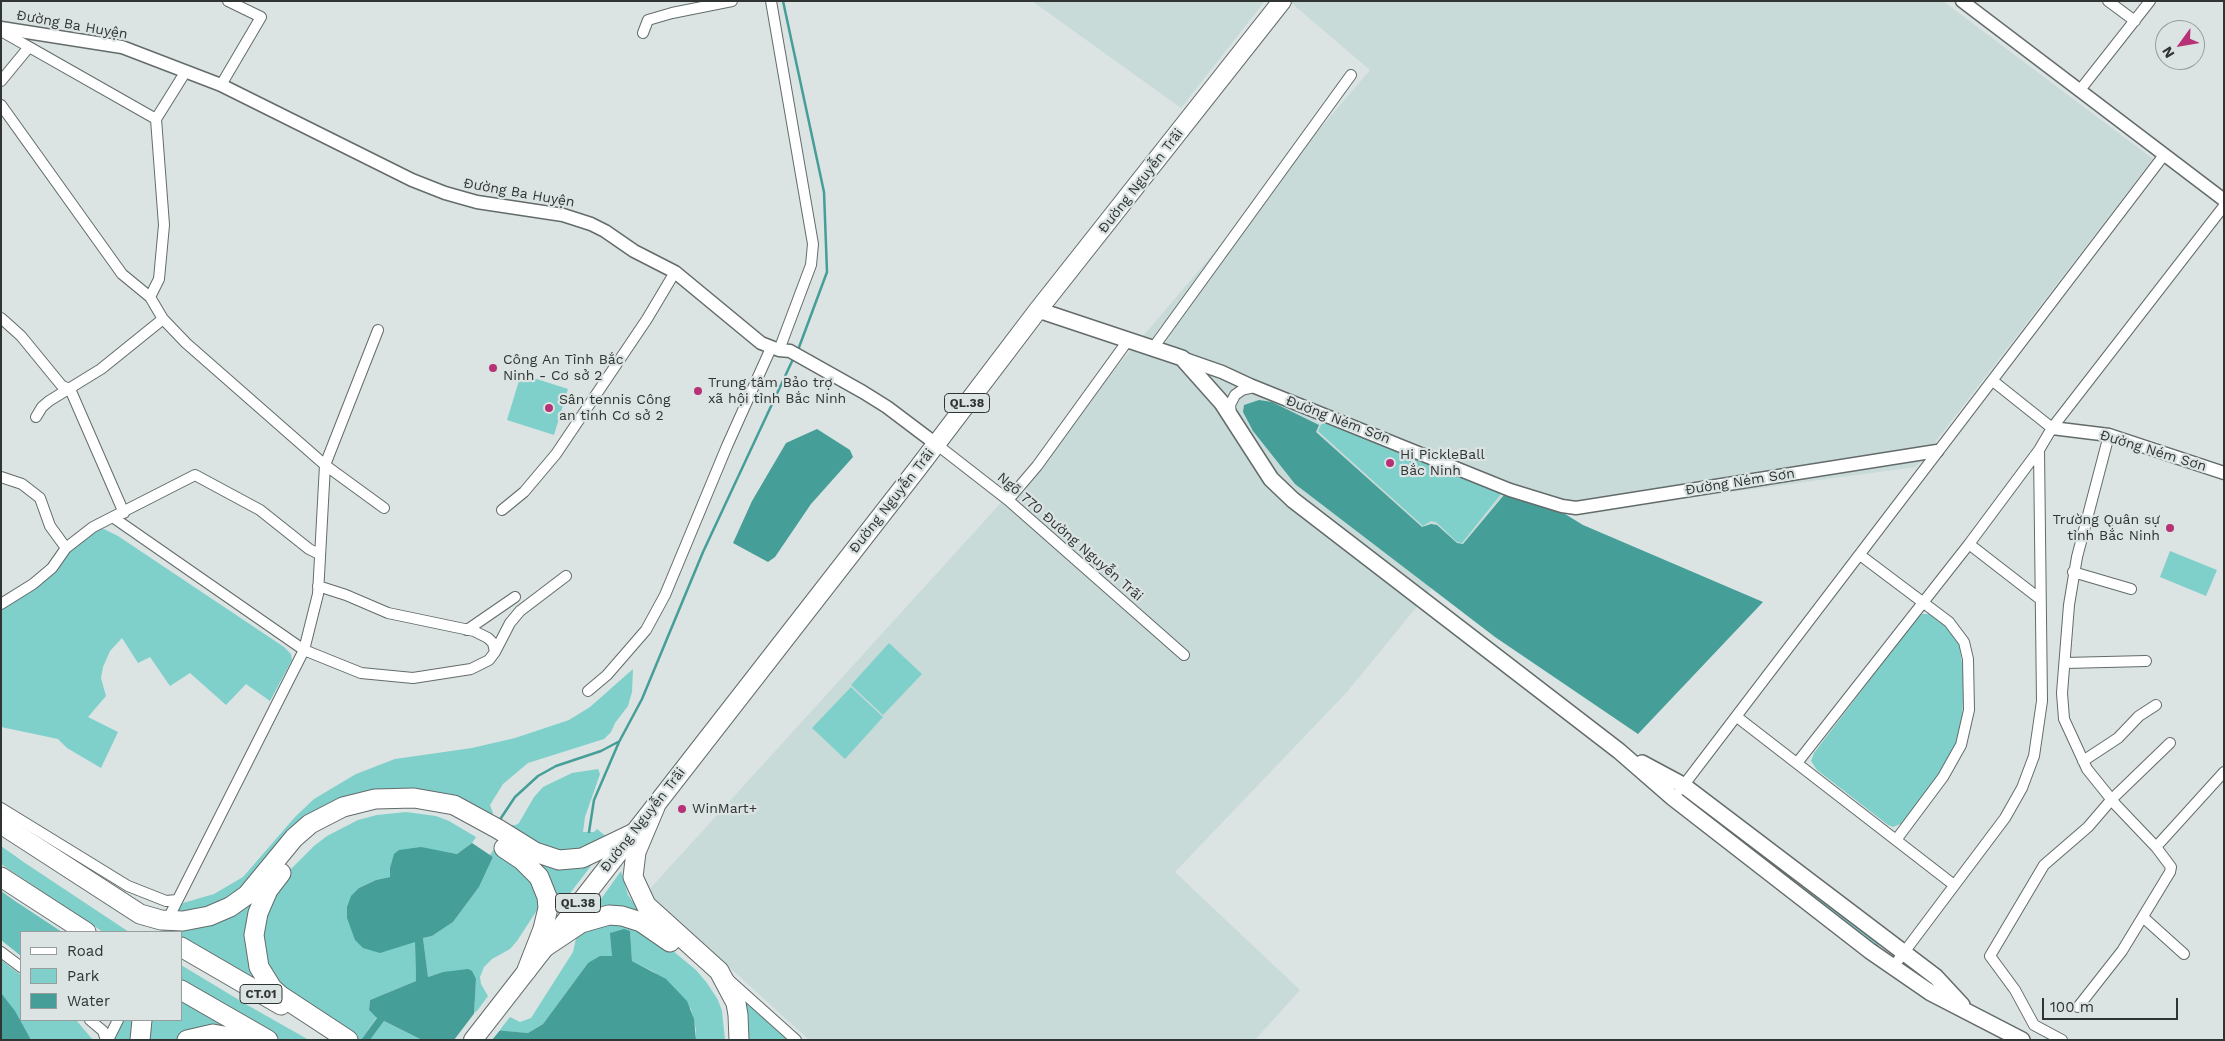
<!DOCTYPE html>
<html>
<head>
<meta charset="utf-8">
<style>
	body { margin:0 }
	#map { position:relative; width:2225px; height:1041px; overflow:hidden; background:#dbe3e3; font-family:"Work Sans",sans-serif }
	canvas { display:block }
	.frame { position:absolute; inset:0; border:2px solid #303433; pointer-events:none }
	.legend { position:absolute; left:20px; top:931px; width:162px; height:90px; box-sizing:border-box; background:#dbe3e3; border:1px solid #979d9d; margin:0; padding:6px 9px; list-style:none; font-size:15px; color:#303433 }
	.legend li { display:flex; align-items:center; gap:10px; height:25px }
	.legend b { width:25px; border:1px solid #979d9d }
	.north { position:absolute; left:2155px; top:20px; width:50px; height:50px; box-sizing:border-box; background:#dbe3e3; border:1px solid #979d9d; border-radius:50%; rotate:238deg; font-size:14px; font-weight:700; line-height:20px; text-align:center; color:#303433 }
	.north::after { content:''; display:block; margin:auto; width:18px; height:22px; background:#b63175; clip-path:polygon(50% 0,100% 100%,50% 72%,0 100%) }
	.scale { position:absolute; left:2042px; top:998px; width:136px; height:22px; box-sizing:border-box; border:2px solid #303433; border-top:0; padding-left:6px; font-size:15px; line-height:18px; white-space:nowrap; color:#303433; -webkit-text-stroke:4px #dbe3e3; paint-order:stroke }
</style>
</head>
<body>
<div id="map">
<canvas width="2225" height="1041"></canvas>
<div class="frame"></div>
<ul class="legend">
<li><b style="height:6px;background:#fff"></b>Road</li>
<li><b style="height:14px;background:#7fd0ca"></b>Park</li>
<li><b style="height:14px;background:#459e98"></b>Water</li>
</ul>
<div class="north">N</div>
<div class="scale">100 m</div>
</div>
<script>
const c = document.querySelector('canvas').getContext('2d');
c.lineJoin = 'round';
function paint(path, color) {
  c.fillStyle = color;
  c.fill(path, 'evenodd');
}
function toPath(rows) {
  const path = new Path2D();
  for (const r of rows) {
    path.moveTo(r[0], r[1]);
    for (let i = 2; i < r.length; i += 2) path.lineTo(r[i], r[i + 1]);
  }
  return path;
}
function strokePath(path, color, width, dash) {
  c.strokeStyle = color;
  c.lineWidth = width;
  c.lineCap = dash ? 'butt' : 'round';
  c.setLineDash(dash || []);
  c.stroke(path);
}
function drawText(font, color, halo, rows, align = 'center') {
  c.font = font + ' "Work Sans",sans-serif';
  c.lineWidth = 4.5;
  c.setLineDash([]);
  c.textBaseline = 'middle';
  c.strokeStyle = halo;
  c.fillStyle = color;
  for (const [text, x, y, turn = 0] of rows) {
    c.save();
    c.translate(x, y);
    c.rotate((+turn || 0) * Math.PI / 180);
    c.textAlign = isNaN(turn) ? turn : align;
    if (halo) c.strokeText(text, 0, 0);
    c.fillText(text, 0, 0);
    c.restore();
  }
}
paint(toPath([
	[1032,1,1265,1,1181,108],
	[1289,1,1943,1,2153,159,1916,467,1613,508,1509,494,1347,692,1175,872,1300,990,1255,1040,809,1040,647,892,998,506,1370,70]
]), '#c9dbd9');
paint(toPath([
	[521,374,568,389,554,435,507,420],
	[1324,419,1501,494,1462,543,1457,542,1436,522,1431,521,1423,526,1318,431],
	[102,528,118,536,284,647,291,654,292,660,270,701,246,684,226,705,190,673,170,686,150,657,138,663,122,638,110,651,103,667,101,678,106,696,88,717,118,732,101,768,67,748,58,739,1,727,1,607,69,550],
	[2170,551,2217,570,2206,596,2160,577],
	[1922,614,1930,614,1948,628,1959,642,1964,679,1962,719,1956,744,1946,764,1903,823,1893,827,1888,825,1817,770,1811,761,1814,753,1917,618],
	[889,643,922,674,883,715,851,685],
	[633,669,632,692,628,706,615,723,611,732,604,739,528,763,503,784,490,805,493,813,489,819,466,806,342,802,231,903,173,915,183,903,214,894,243,877,295,817,314,799,356,774,395,759,472,748,515,738,569,720,590,707],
	[851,687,883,717,845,759,812,728],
	[598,769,600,774,585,817,583,832,594,832,597,829,608,838,568,853,541,849,510,825,516,825,519,823,534,797,543,787,572,773],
	[1701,808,1771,861,1772,866,1699,809],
	[406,812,436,816,449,821,476,837,472,843,457,854,440,851,390,877,376,880,359,888,398,946,415,941,416,981,370,1000,369,1010,377,1017,361,1040,353,1040,286,995,263,959,263,915,288,872,314,846,327,836,358,820,377,815],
	[1,846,25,863,129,932,103,932,1,864],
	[494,849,521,867,535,882,539,907,517,941,510,949,492,959,484,967,480,977,481,984,488,996,474,1015,476,979,443,972,428,977,423,938,432,936,453,922,479,887,493,857,490,855],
	[518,850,600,854,555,913],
	[621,871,628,895,640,912,591,913],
	[1806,889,1879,944,1878,947,1804,892],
	[253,896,259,982,181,942,181,932,165,932,153,925],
	[625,923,667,946,696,970,707,983,718,1000,722,1011,725,1040,696,1040,696,1030,691,1009,654,972,632,961,630,931,612,956,588,963,543,1024,528,1033,499,1031,510,1017,520,1022,531,1018,573,952,577,934,586,926],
	[1,960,21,975,21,1020,76,1020,93,1040,31,1040,1,993],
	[181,965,249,1006,309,1040,281,1040,261,1029,181,982],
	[181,999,232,1029,189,1034,177,1040,147,1040,149,1020,181,1020],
	[746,1001,790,1040,745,1040,743,1002],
	[121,1020,136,1020,135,1040,113,1040],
	[384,1021,422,1040,370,1040]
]), '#7fd0ca');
paint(toPath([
	[1,891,15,901,62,932,21,932,21,956,1,940]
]), '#68c0ba');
paint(toPath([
	[1259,400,1272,402,1319,425,1316,432,1422,527,1431,524,1437,525,1457,543,1463,544,1504,495,1565,514,1583,525,1763,602,1638,734,1495,637,1295,484,1253,431,1243,412,1244,405],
	[817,429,850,450,853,457,811,504,775,557,768,562,733,543,752,501,786,443],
	[472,843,493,857,479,887,453,922,432,936,423,938,428,977,443,972,468,969,472,971,476,979,474,1015,494,1030,528,1033,543,1024,588,963,600,956,612,956,610,933,624,929,630,931,632,961,666,979,687,1001,694,1019,696,1040,422,1040,384,1021,370,1040,361,1040,377,1018,369,1010,370,1000,416,981,415,942,380,953,363,948,355,940,347,918,347,907,351,896,359,888,376,880,390,877,390,868,394,854,399,850,421,847,457,854],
	[1,993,15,1011,31,1040,1,1040]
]), '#459e98');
paint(toPath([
	[476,1011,495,1028,501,1029,492,1040,454,1040]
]), '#dbe3e3');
strokePath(toPath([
	[783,1,824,192,827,272,798,350],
	[499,821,515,797,538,776,556,766,601,751,618,742],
	[589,832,594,800,619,742,642,699,703,552,794,357]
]), '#459e98', 2.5);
const minor = toPath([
	[771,1,813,244,811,265,779,350],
	[2108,1,2135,21],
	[1,31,156,119,164,225,159,279,150,297,163,319,186,343,325,465,318,594,304,650,114,518],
	[643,33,648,20,672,13,732,1],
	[1,81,29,47],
	[221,85,261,17,228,1],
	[2080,90,2150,1],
	[1,105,122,274,150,297],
	[156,119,186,71],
	[1,318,21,336,62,386,70,389],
	[378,330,325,465,384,508],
	[1153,348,1351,75],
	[70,389,124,513],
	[1231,415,1230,405,1235,395,1242,390,1255,387],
	[36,417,42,407,49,401,101,369,163,319],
	[2052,428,2224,206],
	[936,444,1008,500,1184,655],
	[1,477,22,484,40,498,50,526,66,548,52,568,33,584,1,604],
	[1008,500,1037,466,1129,339],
	[502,510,524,492,556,454,647,319,675,272],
	[1969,544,2040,599],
	[66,548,93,527,195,475,260,510,309,549,319,554],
	[1860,555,1949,622,1964,642,1968,659,1969,710,1961,745,1943,777,1896,840],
	[2073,572,2131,589],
	[467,630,515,597],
	[495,652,510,623,520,611,566,576],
	[2065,663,2146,661],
	[588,691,607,675,646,630,665,595,727,446,771,348],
	[1737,717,1954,885],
	[2083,761,2118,738,2139,716,2156,705],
	[1797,763,1969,544,2039,450,2052,428,1993,381],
	[1680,790,2164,155],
	[1,808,128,886,166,901,177,900],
	[2156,847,2224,772],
	[171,913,304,650,361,673,413,678,471,669,489,660,495,652,493,643,488,638,474,631,388,613,346,595,318,586],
	[2144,918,2184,954],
	[1,952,21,967],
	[1893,967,2005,818,2022,788,2034,756,2042,701,2039,450],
	[729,980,796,1040],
	[2078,1007,2122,951,2170,872,2171,867,2156,847,2116,805,2087,769,2064,719,2062,693,2069,605,2077,557,2109,435],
	[90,1020,103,1031,106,1040],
	[108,1040,118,1020],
	[2062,1040,2034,1025,2015,990,1990,956,2044,865,2088,827,2112,799,2170,743]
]);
const tertiary = toPath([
	[1962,1,2224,200],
	[1,28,122,47,221,85,412,180,445,193,477,202,563,215,591,224,605,231,634,251,675,272,761,343,779,350,790,351,863,392,887,407,936,444],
	[1182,358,1222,372,1250,385,1510,490,1562,506,1576,508,1937,451],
	[2052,428,2109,435,2224,473]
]);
const secondary = toPath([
	[1038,310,1182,358,1222,403,1271,479,1293,500,1619,751,1673,798,1870,951,1931,993,2022,1040],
	[1642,763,1683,785,1936,977,1962,1005]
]);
const trunk = toPath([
	[473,1040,918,468,1038,310,1282,1]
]);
const motorway = toPath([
	[655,807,636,852,633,877,646,905,719,971,736,1003,738,1015,739,1040],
	[1,824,140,914,161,920,183,921,209,916,230,907,247,895,294,838,310,824,343,807,375,799,414,798,454,805,498,829,535,852,559,860,582,858,632,834],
	[504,848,522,860,539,877,547,897,548,908,543,929,527,970],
	[281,873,268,890,258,913,254,935,259,967,272,988,281,996,348,1040],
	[1,877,86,932],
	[181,947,281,1005],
	[545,947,581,923,609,915,622,916,641,922,670,942],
	[181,990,268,1040],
	[140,1040,142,1020],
	[187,1040,213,1034,246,1040]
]);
strokePath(minor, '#636b6b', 12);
strokePath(tertiary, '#636b6b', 15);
strokePath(secondary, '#636b6b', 18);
strokePath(trunk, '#636b6b', 20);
strokePath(motorway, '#636b6b', 21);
strokePath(minor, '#fff', 10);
strokePath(tertiary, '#fff', 12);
strokePath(secondary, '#fff', 15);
strokePath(trunk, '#fff', 18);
strokePath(motorway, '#fff', 19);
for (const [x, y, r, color] of [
	[493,368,5,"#b63175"],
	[698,391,5,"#b63175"],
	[549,408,5,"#b63175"],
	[1390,463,5,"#b63175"],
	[2170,528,5,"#b63175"],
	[682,809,5,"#b63175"]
]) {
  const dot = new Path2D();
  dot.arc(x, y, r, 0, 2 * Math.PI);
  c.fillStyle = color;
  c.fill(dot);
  strokePath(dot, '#dbe3e3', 2);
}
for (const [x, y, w] of [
	[967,403,45],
	[578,903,45],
	[261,994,42]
]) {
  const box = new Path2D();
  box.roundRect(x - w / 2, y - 9.5, w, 19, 4);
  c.fillStyle = '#dbe3e3';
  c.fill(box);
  strokePath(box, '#303433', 1);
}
drawText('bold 12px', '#303433', null, [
	["QL.38",967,403],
	["QL.38",578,903],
	["CT.01",261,994]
]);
drawText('14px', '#303433', '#dbe3e3', [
	["Đường Ba Huyện",72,25,10],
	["Đường Nguyễn Trãi",1141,181,-52],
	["Đường Ba Huyện",519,193,10],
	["Đường Ném Sơn",1338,420,21],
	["Đường Ném Sơn",2153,451,17],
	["Đường Ném Sơn",1740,482,-9],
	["Đường Nguyễn Trãi",892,501,-52],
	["Ngõ 770 Đường Nguyễn Trãi",1070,537,41],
	["Đường Nguyễn Trãi",643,820,-52]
]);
drawText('14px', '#303433', '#dbe3e3', [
	["Công An Tỉnh Bắc",503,360],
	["Ninh - Cơ sở 2",503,376],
	["Trung tâm Bảo trợ",708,383],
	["xã hội tỉnh Bắc Ninh",708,399],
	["Sân tennis Công",559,400],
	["an tỉnh Cơ sở 2",559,416],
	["Hi PickleBall",1400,455],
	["Bắc Ninh",1400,471],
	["Trường Quân sự",2160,520,"right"],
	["tỉnh Bắc Ninh",2160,536,"right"],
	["WinMart+",692,809]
], 'left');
</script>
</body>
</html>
